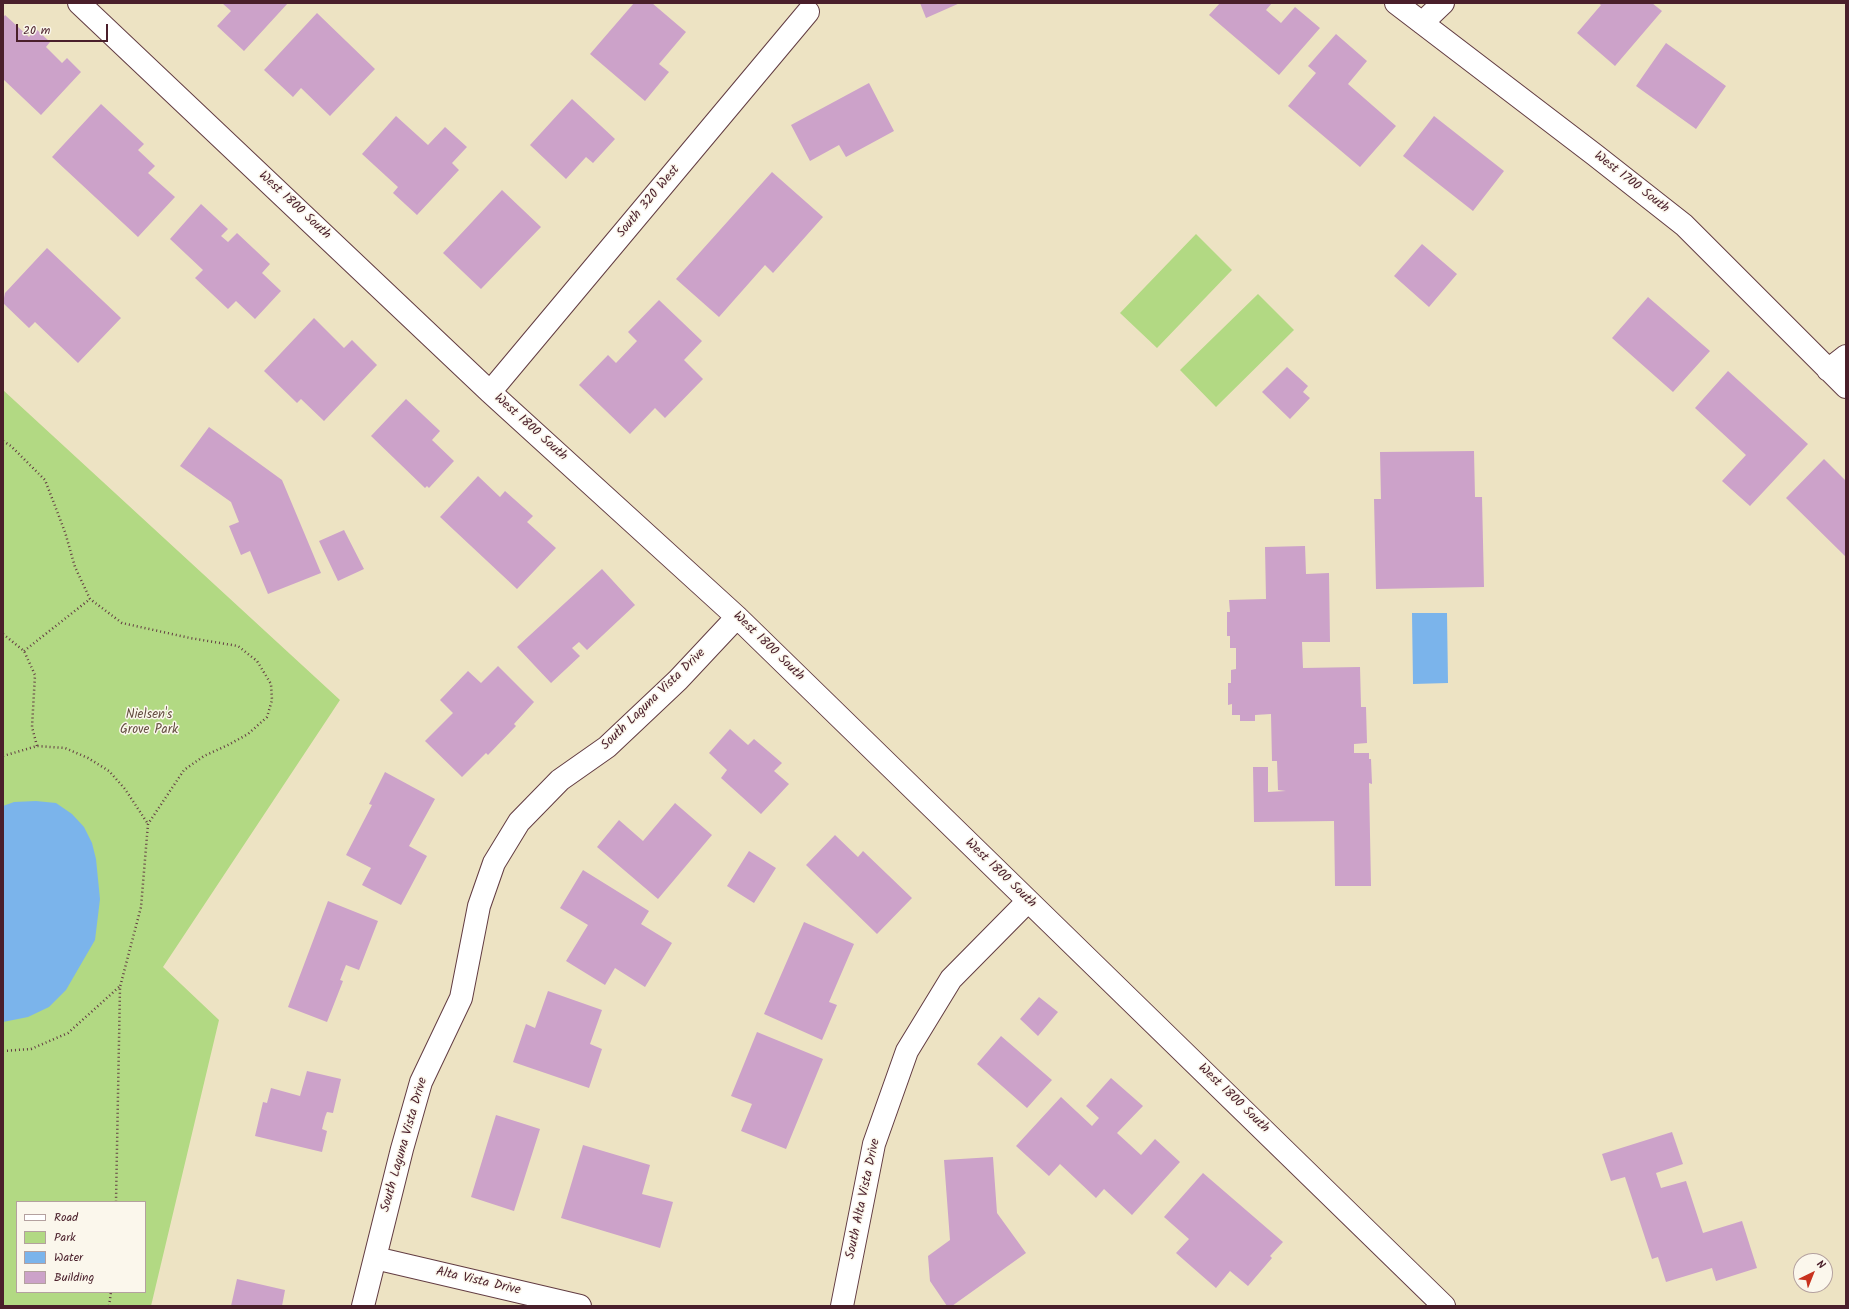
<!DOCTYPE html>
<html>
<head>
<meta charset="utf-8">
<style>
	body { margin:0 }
	#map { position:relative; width:1849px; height:1309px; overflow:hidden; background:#ede3c3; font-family:Kalam,sans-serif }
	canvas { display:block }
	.frame { position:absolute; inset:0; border:4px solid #4a1f2b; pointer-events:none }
	.legend { position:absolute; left:16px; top:1201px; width:130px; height:92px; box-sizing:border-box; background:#fbf7ec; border:1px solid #b4a19f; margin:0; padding:5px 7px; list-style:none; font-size:12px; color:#4a1f2b }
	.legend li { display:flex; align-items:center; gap:8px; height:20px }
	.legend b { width:20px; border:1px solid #b4a19f }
	.north { position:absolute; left:1793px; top:1253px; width:40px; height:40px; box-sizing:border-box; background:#fbf7ec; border:1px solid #b4a19f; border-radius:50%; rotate:43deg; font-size:11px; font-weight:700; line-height:16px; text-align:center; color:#4a1f2b }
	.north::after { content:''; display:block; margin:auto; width:14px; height:18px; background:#c8321e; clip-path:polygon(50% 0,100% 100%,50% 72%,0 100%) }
	.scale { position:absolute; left:16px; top:24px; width:92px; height:18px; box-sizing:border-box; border:2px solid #4a1f2b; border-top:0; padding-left:5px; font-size:12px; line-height:14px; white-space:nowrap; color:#4a1f2b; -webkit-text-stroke:3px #fbf7ec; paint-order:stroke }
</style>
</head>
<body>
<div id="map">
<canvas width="1849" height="1309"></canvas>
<div class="frame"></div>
<ul class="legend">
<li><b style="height:5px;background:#fff"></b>Road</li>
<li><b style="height:11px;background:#b2d983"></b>Park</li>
<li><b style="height:11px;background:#7bb4eb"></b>Water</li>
<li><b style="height:11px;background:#cca2c9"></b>Building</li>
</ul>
<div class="north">N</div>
<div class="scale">20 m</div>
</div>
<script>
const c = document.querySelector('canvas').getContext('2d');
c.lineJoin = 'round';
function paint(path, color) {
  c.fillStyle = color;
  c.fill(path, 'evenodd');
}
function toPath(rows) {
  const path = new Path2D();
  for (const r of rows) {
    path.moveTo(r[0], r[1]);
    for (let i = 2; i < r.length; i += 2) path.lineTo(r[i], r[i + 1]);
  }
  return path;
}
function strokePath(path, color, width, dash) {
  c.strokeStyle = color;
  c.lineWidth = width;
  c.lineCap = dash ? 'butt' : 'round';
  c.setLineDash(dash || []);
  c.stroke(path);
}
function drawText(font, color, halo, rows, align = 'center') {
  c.font = font + ' Kalam,sans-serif';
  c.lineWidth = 3;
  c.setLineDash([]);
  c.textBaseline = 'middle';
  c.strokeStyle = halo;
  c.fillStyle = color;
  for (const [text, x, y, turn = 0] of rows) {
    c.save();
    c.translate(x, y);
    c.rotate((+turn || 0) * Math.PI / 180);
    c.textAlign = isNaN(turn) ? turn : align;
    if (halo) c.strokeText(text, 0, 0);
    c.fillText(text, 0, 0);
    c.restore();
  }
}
paint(toPath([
	[1196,234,1232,270,1157,348,1120,313],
	[1258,294,1294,330,1216,407,1180,370],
	[3,390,340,700,163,967,219,1020,151,1306,3,1306],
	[17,1202,145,1202,145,1292,17,1292]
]), '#b2d983');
paint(toPath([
	[1412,613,1447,613,1448,683,1413,684],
	[36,801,56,803,72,814,84,827,92,843,96,859,100,899,95,940,66,990,49,1007,28,1017,3,1022,3,806,14,802]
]), '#7bb4eb');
paint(toPath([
	[222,3,288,3,244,51,217,26,231,11],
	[634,3,652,3,686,32,659,64,669,72,645,101,590,54],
	[920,3,960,3,926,18],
	[1220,3,1272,3,1266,10,1281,23,1295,7,1320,28,1279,75,1209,15],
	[1598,3,1652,3,1662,11,1615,66,1577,33,1601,5],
	[317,13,375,69,330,116,301,88,293,97,264,70],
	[5,15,29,37,36,29,50,42,46,47,62,63,67,58,81,72,41,115,3,79,3,18],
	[1336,34,1367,61,1348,84,1396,126,1360,167,1288,106,1316,73,1308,66],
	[1666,43,1726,86,1696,129,1636,86],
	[869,83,894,131,846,157,839,145,810,161,791,125],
	[572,99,615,139,593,163,586,157,566,179,530,145],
	[101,104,144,144,138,150,155,166,148,173,175,197,138,237,52,157],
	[396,116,428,145,445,127,467,147,452,163,459,170,417,215,393,193,398,187,362,154],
	[1434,116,1504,171,1473,211,1403,156],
	[772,172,823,217,773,273,765,265,719,317,676,279],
	[502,190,541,227,481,289,443,253],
	[201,204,228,229,221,236,228,242,237,233,270,264,262,273,281,291,255,319,236,301,228,309,195,278,203,270,170,239],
	[1422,244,1457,274,1429,307,1394,276],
	[47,248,121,318,78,363,35,322,29,328,3,303,5,293],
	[1648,297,1710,351,1673,392,1612,338],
	[659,300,702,341,684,360,703,379,665,418,655,408,630,434,579,385,608,355,616,363,637,341,628,332],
	[314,318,344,348,352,340,377,365,324,421,301,399,297,403,264,371],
	[1287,367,1308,386,1303,392,1310,398,1290,419,1262,392],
	[1728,371,1808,444,1750,506,1722,481,1746,455,1695,408],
	[406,399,440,431,432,440,454,461,429,488,427,486,425,488,371,436],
	[209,427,282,480,321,573,268,594,250,551,241,555,229,526,239,522,231,502,180,466],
	[1474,451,1475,497,1482,497,1484,587,1376,589,1374,499,1381,499,1380,452],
	[1824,459,1846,481,1846,557,1786,498],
	[478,476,500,497,505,491,533,516,527,522,556,548,517,589,440,517],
	[344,530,364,569,338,581,319,541],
	[1305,546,1306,574,1329,573,1330,642,1302,642,1303,668,1360,667,1361,707,1366,707,1367,743,1354,744,1354,753,1369,753,1369,759,1371,759,1372,784,1369,783,1371,886,1335,886,1334,821,1254,822,1253,767,1268,767,1268,792,1286,791,1278,790,1277,761,1272,761,1271,714,1255,715,1255,721,1240,721,1240,715,1232,715,1232,704,1228,705,1228,683,1231,683,1231,670,1236,669,1236,648,1230,648,1230,636,1227,636,1227,612,1230,612,1229,600,1266,599,1265,547],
	[602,569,635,605,587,650,579,642,572,648,580,656,551,683,517,647],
	[498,666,534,702,514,724,516,726,488,755,486,753,462,777,425,741,453,713,440,700,468,671,481,683],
	[730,729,748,745,754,739,782,763,774,771,789,784,761,814,721,778,727,770,709,753],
	[385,772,435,799,409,846,427,856,401,905,362,885,371,868,346,855,372,805,369,804],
	[675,803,712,835,658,899,597,847,619,820,643,841],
	[835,835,858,857,863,851,912,898,877,934,806,865],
	[749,851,776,868,754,903,727,886],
	[583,870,649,911,641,924,672,943,645,987,615,968,605,985,566,961,588,925,560,908],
	[328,901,378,921,359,970,346,965,340,980,343,981,327,1022,288,1007],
	[804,922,854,944,829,1002,837,1005,822,1040,764,1014],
	[548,991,602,1010,590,1044,602,1049,589,1088,513,1062,526,1024,535,1028],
	[1039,997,1058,1012,1038,1036,1020,1019],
	[757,1032,823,1059,786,1149,741,1131,752,1104,731,1096],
	[1001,1036,1052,1080,1027,1108,977,1064],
	[307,1071,341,1079,333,1113,327,1112,325,1117,322,1129,327,1131,322,1152,255,1136,263,1102,267,1103,271,1088,300,1096],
	[1111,1078,1143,1106,1117,1133,1141,1155,1155,1139,1180,1162,1132,1215,1104,1189,1096,1198,1060,1164,1049,1176,1016,1146,1061,1097,1092,1126,1099,1118,1086,1106],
	[496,1115,540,1129,514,1211,471,1197],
	[1672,1132,1683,1164,1656,1173,1661,1188,1686,1181,1703,1233,1742,1221,1757,1268,1716,1281,1712,1268,1666,1282,1658,1257,1652,1259,1625,1177,1611,1181,1602,1154],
	[583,1145,650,1165,642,1194,673,1202,660,1248,561,1218],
	[993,1157,997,1213,1026,1253,952,1306,947,1306,930,1281,928,1256,950,1240,944,1160],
	[1203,1173,1283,1242,1270,1256,1272,1258,1248,1286,1230,1271,1216,1288,1176,1253,1189,1239,1164,1217],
	[237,1279,285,1290,282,1306,231,1306]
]), '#cca2c9');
const street = toPath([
	[79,3,490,392,737,617,1444,1306],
	[1396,3,1595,155,1684,225,1846,387],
	[1422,23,1443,3],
	[1828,370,1846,356],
	[490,392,808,12],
	[375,1258,580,1306],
	[363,1306,402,1149,421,1082,461,998,479,906,494,863,519,822,560,780,607,747,678,680,737,617],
	[842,1306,874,1144,907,1051,951,979,1028,901]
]);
strokePath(street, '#623c42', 24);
strokePath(toPath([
	[3,441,11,446,45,480,65,532,75,567,90,599,122,623,190,638,238,646,257,661,271,684,272,700,267,717,248,734,228,745,204,756,184,770,148,824,141,907,120,987,116,1202],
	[3,634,24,651,35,675,32,727,37,746],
	[24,651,90,599],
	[3,756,37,746,65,748,88,758,109,771,125,789,148,824],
	[3,1051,31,1049,68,1033,119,987],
	[109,1306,111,1292]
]), '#623c42', 2.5, [1, 3]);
strokePath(street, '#fff', 22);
drawText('13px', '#4a1f2b', '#fbf7ec', [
	["West 1700 South",1631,183,38],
	["South 320 West",649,202,-50],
	["West 1800 South",294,206,43],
	["West 1800 South",530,428,42],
	["West 1800 South",768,647,44],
	["South Laguna Vista Drive",654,700,-44],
	["West 1800 South",1000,874,44],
	["West 1800 South",1233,1099,44],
	["South Laguna Vista Drive",405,1145,-74],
	["South Alta Vista Drive",864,1199,-78],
	["Alta Vista Drive",478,1282,13]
]);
drawText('13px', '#644e41', '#fbf7ec', [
	["Nielsen's",149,716],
	["Grove Park",149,731]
]);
</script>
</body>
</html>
